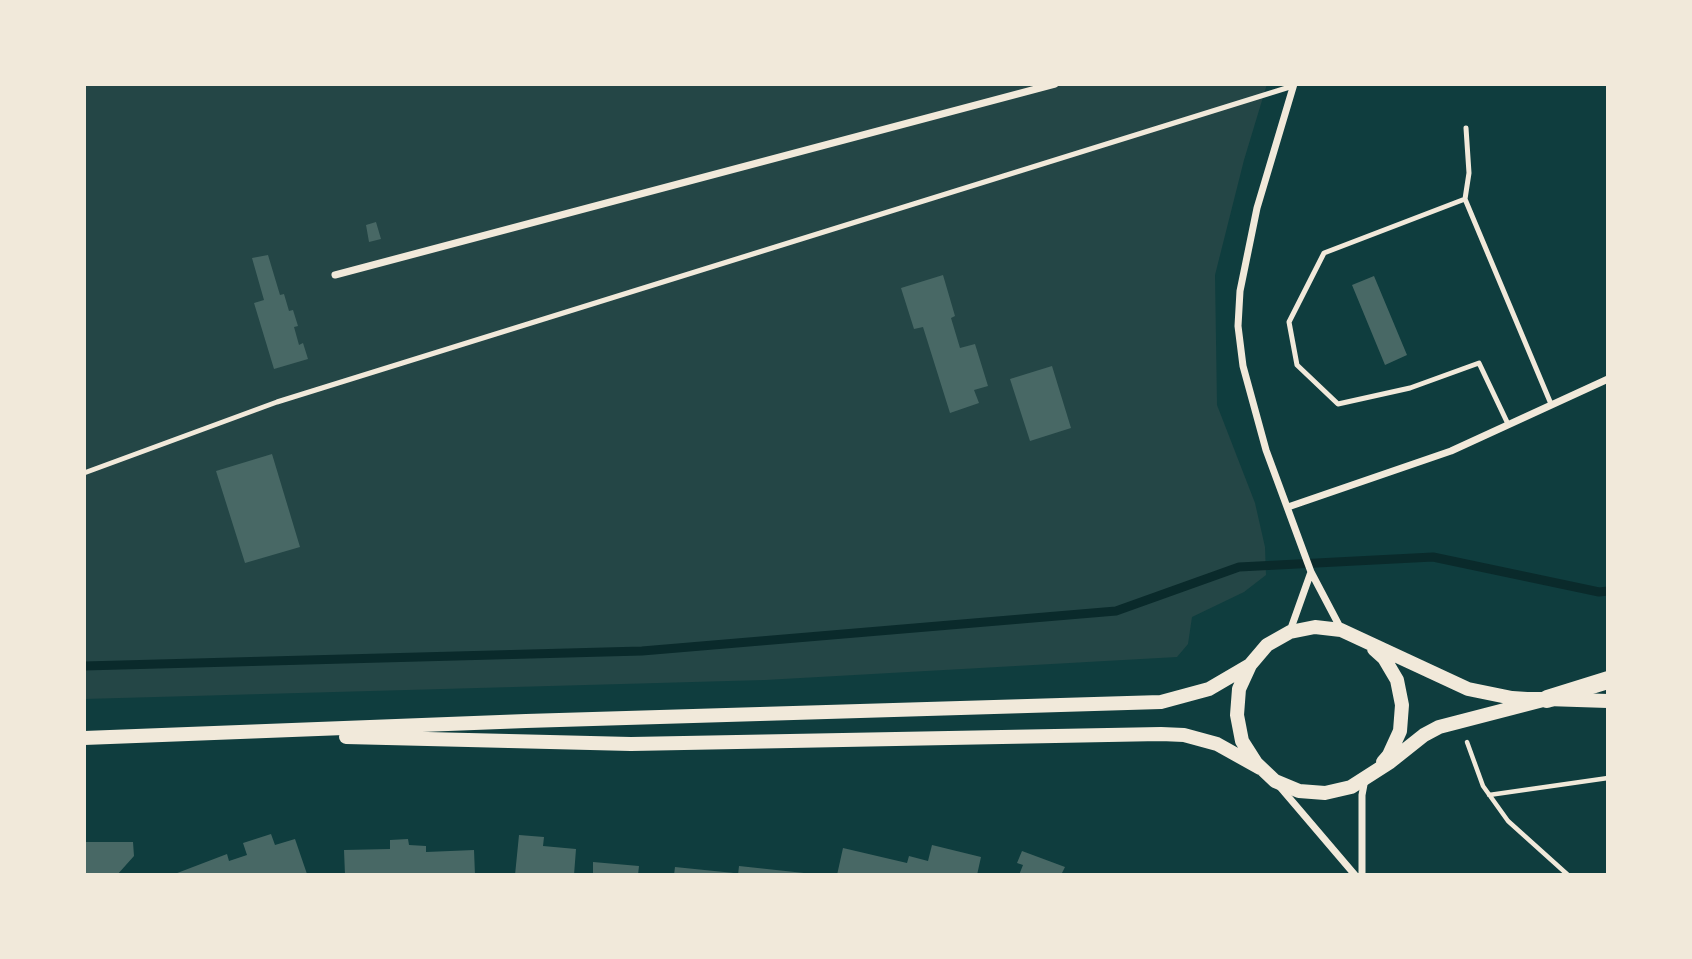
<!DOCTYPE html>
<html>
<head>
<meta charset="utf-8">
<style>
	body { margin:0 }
	#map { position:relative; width:1692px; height:959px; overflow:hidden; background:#0f3d3e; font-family:"Golos Text",sans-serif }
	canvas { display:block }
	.frame { position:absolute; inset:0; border:86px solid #f1e9da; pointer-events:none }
</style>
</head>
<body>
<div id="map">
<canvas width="1692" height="959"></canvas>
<div class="frame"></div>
</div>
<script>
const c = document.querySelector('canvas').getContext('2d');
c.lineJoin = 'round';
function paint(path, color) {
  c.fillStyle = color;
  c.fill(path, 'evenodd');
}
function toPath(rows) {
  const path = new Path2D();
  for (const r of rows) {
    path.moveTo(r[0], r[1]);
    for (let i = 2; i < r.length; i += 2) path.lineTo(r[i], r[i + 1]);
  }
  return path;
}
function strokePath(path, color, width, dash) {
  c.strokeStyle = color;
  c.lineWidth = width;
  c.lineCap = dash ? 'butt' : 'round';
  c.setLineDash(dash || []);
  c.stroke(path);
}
paint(toPath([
	[84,84,1267,84,1244,160,1215,275,1217,405,1255,503,1265,547,1266,575,1244,592,1192,617,1188,644,1177,657,765,680,84,699]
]), '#244646');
strokePath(toPath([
	[84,666,642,651,1116,611,1239,567,1433,557,1599,592,1608,591]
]), '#0a2a2b', 9);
paint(toPath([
	[376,222,381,239,369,242,366,225],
	[268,255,280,295,284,294,289,311,293,310,298,326,294,327,299,345,303,343,308,359,274,369,254,303,264,300,252,258],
	[943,275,955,316,951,318,960,348,975,344,988,386,974,390,979,403,950,413,923,327,914,329,901,288],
	[1374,276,1407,355,1385,365,1352,285],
	[1052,366,1071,428,1030,441,1010,379],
	[272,454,300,547,245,563,216,471],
	[271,834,275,845,295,839,307,874,172,875,227,854,229,861,247,855,243,843],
	[519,835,544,837,543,846,576,849,574,875,515,875],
	[408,839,409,845,426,846,426,852,474,850,475,875,345,875,344,850,390,849,390,840],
	[84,842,133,842,134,856,117,875,84,875],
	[932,845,981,857,977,875,837,875,843,848,907,863,909,856,928,861],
	[1022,851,1065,867,1061,875,1019,875,1023,865,1017,863],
	[593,862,639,866,638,875,593,875],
	[739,866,804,873,804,875,738,875],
	[675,867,734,873,734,875,674,875]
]), '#486865');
strokePath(toPath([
	[1467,742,1483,786,1508,821,1568,875],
	[1489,795,1608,778]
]), '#f1e9da', 4.5);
strokePath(toPath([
	[1466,128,1469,173,1465,199,1551,404],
	[1465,199,1324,253,1289,322,1297,365,1338,404,1410,388,1479,363,1508,424],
	[84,473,277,402,1293,86]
]), '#f1e9da', 5);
strokePath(toPath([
	[1294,84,1257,208,1240,291,1238,326,1243,366,1266,450,1311,572],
	[335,275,1055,84],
	[1288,507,1451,451,1608,379],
	[1290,631,1311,572,1341,629],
	[1280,787,1355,875],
	[1362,875,1362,795,1365,779]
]), '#f1e9da', 7);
strokePath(toPath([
	[1374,649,1384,658,1397,680,1402,705,1400,731,1389,755,1383,762],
	[1547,699,1439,727,1424,735,1390,762,1351,787,1325,793,1299,791,1275,781,1256,763,1242,741,1237,715,1239,689,1250,665,1267,645,1290,632,1315,627,1341,630,1468,689,1512,698,1527,699,1547,699,1608,701],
	[346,737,631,744,1161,734,1184,735,1217,744,1260,768],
	[84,738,526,721,1161,702,1209,689,1250,665]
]), '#f1e9da', 14);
strokePath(toPath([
	[1547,699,1608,680]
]), '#f1e9da', 18);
</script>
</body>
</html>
